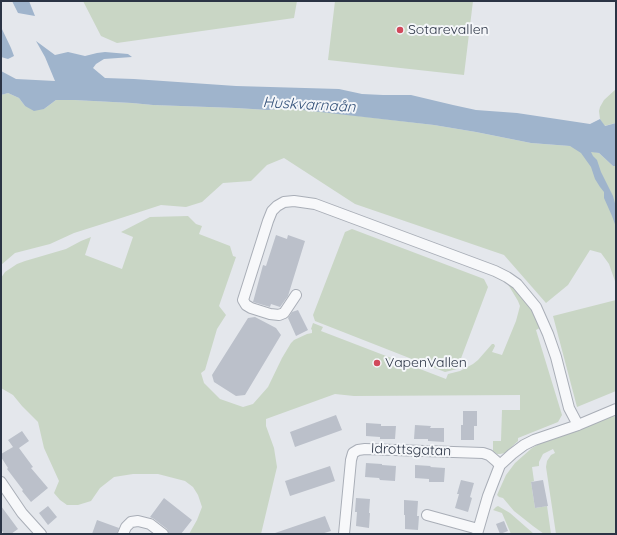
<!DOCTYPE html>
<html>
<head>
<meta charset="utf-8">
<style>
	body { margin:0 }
	#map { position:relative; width:617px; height:535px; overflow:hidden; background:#e4e7ec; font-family:Quicksand,sans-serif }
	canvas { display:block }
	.frame { position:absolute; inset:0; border:2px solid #2b3445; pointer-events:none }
</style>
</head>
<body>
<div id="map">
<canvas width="617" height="535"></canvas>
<div class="frame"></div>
</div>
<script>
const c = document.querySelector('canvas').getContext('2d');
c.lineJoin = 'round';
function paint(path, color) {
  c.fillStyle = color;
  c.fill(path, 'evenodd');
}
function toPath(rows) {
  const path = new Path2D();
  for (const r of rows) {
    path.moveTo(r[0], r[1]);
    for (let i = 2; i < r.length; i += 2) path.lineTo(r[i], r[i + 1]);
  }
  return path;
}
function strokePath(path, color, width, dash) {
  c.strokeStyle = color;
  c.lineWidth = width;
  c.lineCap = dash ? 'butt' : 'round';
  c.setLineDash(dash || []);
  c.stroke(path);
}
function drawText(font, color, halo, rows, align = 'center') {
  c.font = font + ' Quicksand,sans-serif';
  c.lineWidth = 4;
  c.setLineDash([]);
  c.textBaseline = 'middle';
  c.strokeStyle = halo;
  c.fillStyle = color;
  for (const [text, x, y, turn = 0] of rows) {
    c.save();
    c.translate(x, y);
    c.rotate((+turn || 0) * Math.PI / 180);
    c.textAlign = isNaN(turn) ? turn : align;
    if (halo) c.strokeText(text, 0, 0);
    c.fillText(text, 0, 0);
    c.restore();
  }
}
paint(toPath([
	[83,1,297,1,294,18,117,43,101,36],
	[335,1,473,1,464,75,328,60],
	[616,89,616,123,604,126,600,119,599,111,600,107,604,100],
	[8,93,19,98,25,106,44,109,56,100,74,100,132,103,153,105,236,108,268,110,285,108,300,109,434,125,476,132,531,143,570,146,599,153,613,166,616,166,616,284,609,264,601,253,590,250,568,285,546,303,504,255,355,204,284,158,267,165,251,181,223,183,202,202,186,207,161,205,115,220,74,233,50,244,15,253,1,265,1,95],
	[188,216,196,224,202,226,199,234,230,246,233,256,236,257,219,306,226,315,217,329,205,370,201,373,204,383,220,399,243,407,253,404,268,387,282,358,291,343,294,340,307,334,312,333,312,330,311,329,313,323,323,327,321,331,446,379,448,374,460,371,473,364,478,360,492,344,494,344,495,346,492,352,502,355,516,321,520,306,518,301,503,276,529,302,542,327,536,330,562,415,558,422,518,438,518,441,505,453,500,454,497,454,493,451,493,441,501,441,502,410,520,410,520,395,354,396,335,394,266,419,266,426,274,448,277,467,261,534,189,534,197,520,202,507,198,495,193,487,185,481,158,474,133,474,114,477,100,488,91,501,78,505,67,505,60,500,54,493,59,481,44,448,38,422,22,406,13,395,1,388,1,278,5,272,17,264,25,261,66,249,81,241,91,237,85,255,122,269,133,237,121,232,150,217],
	[352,229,484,279,488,287,457,369,445,372,315,321,313,315,345,232],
	[616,300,616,391,577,407,553,316],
	[616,414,616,534,556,534,546,467,547,461,551,455,555,453,553,449,543,454,539,462,539,466,532,467,534,481,531,482,535,508,547,506,551,534,544,534,533,526,514,511,503,498,499,497,497,495,506,475,515,463,532,448,539,444],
	[498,506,510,513,534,534,511,534,502,513,493,510,496,507]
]), '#c9d6c5');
paint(toPath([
	[12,1,29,1,35,16,18,13],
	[1,27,11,48,14,56,8,59,1,57],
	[36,41,55,55,68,52,85,56,97,53,105,52,128,54,132,57,104,59,96,64,93,68,105,78,134,79,236,86,339,89,362,94,383,95,411,95,453,105,476,110,517,113,590,124,600,119,605,126,616,123,616,166,613,166,599,153,591,152,593,156,597,160,601,172,613,196,616,207,616,227,612,216,604,198,604,192,600,187,595,179,591,167,581,153,570,146,531,143,476,132,434,125,285,108,268,110,236,108,153,105,132,103,74,100,56,100,44,109,34,111,25,106,19,98,8,93,1,95,1,71,16,79,55,81,45,57]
]), '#9fb4cc');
paint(toPath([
	[276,235,287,239,288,235,305,241,288,296,280,307,271,304,270,307,253,302,263,265,266,266],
	[298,310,308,330,296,336,288,318,292,312],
	[255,317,276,328,281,335,245,395,236,396,214,382,212,375,248,318],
	[463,411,477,411,477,426,474,426,474,440,461,440,461,425,463,425],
	[336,415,342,430,295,447,290,432],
	[366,423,381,424,381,426,396,426,395,439,380,439,380,437,366,436],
	[415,425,431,426,430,428,444,428,444,442,428,441,428,439,414,439],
	[22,431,29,441,19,448,33,467,31,468,48,488,31,502,22,491,23,490,7,469,8,468,1,457,1,454,13,447,8,440],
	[366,463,382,464,382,465,396,466,395,481,380,480,379,478,365,477],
	[415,465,431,466,430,467,445,468,444,482,429,482,429,479,415,478],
	[330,466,335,481,290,496,285,481],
	[461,480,474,483,470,497,472,498,468,512,455,508,459,494,457,494],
	[543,480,548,506,535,508,531,482],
	[164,498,192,520,181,534,169,534,167,529,154,519,150,517],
	[356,498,370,499,369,513,370,513,369,528,356,526,357,512,355,512],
	[404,500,418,501,417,516,419,516,418,530,405,529,405,515,404,515],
	[1,506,18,529,11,534,4,534,1,529],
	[48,506,57,517,48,525,39,513],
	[325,516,331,531,321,534,275,534,275,533],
	[97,520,119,528,117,534,92,534],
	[504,521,508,531,500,534,496,524]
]), '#bbc0ca');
const minor = toPath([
	[296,295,284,313,279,315,270,314,251,308,246,305,243,300,268,221,272,211,277,206,284,202,294,201,315,204,495,271,507,277,517,284,536,307,548,334,556,357,569,408,578,425],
	[1,482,22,513,41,534],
	[427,515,478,529],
	[123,534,126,527,131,522,138,521,150,524,163,534],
	[344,534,351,460,353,453,358,450,365,449,483,453,489,455,496,461,500,465],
	[477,534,488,496,500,465,512,454,524,445,534,440,578,425,616,409]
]);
strokePath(minor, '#a9aeb7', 12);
strokePath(minor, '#f7f8fa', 10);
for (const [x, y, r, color] of [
	[400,30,4,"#d1495b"],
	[377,363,4,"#d1495b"]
]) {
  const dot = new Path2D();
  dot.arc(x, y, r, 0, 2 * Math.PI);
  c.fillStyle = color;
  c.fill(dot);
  strokePath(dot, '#f4f6f9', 1.5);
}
drawText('14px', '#2b3445', '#f4f6f9', [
	["Sotarevallen",408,30],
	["VapenVallen",385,363]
], 'left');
drawText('14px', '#2b3445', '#f4f6f9', [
	["Idrottsgatan",411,450,2]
]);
drawText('italic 15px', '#34527a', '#f4f6f9', [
	["Huskvarnaån",309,105,3]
]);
</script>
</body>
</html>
